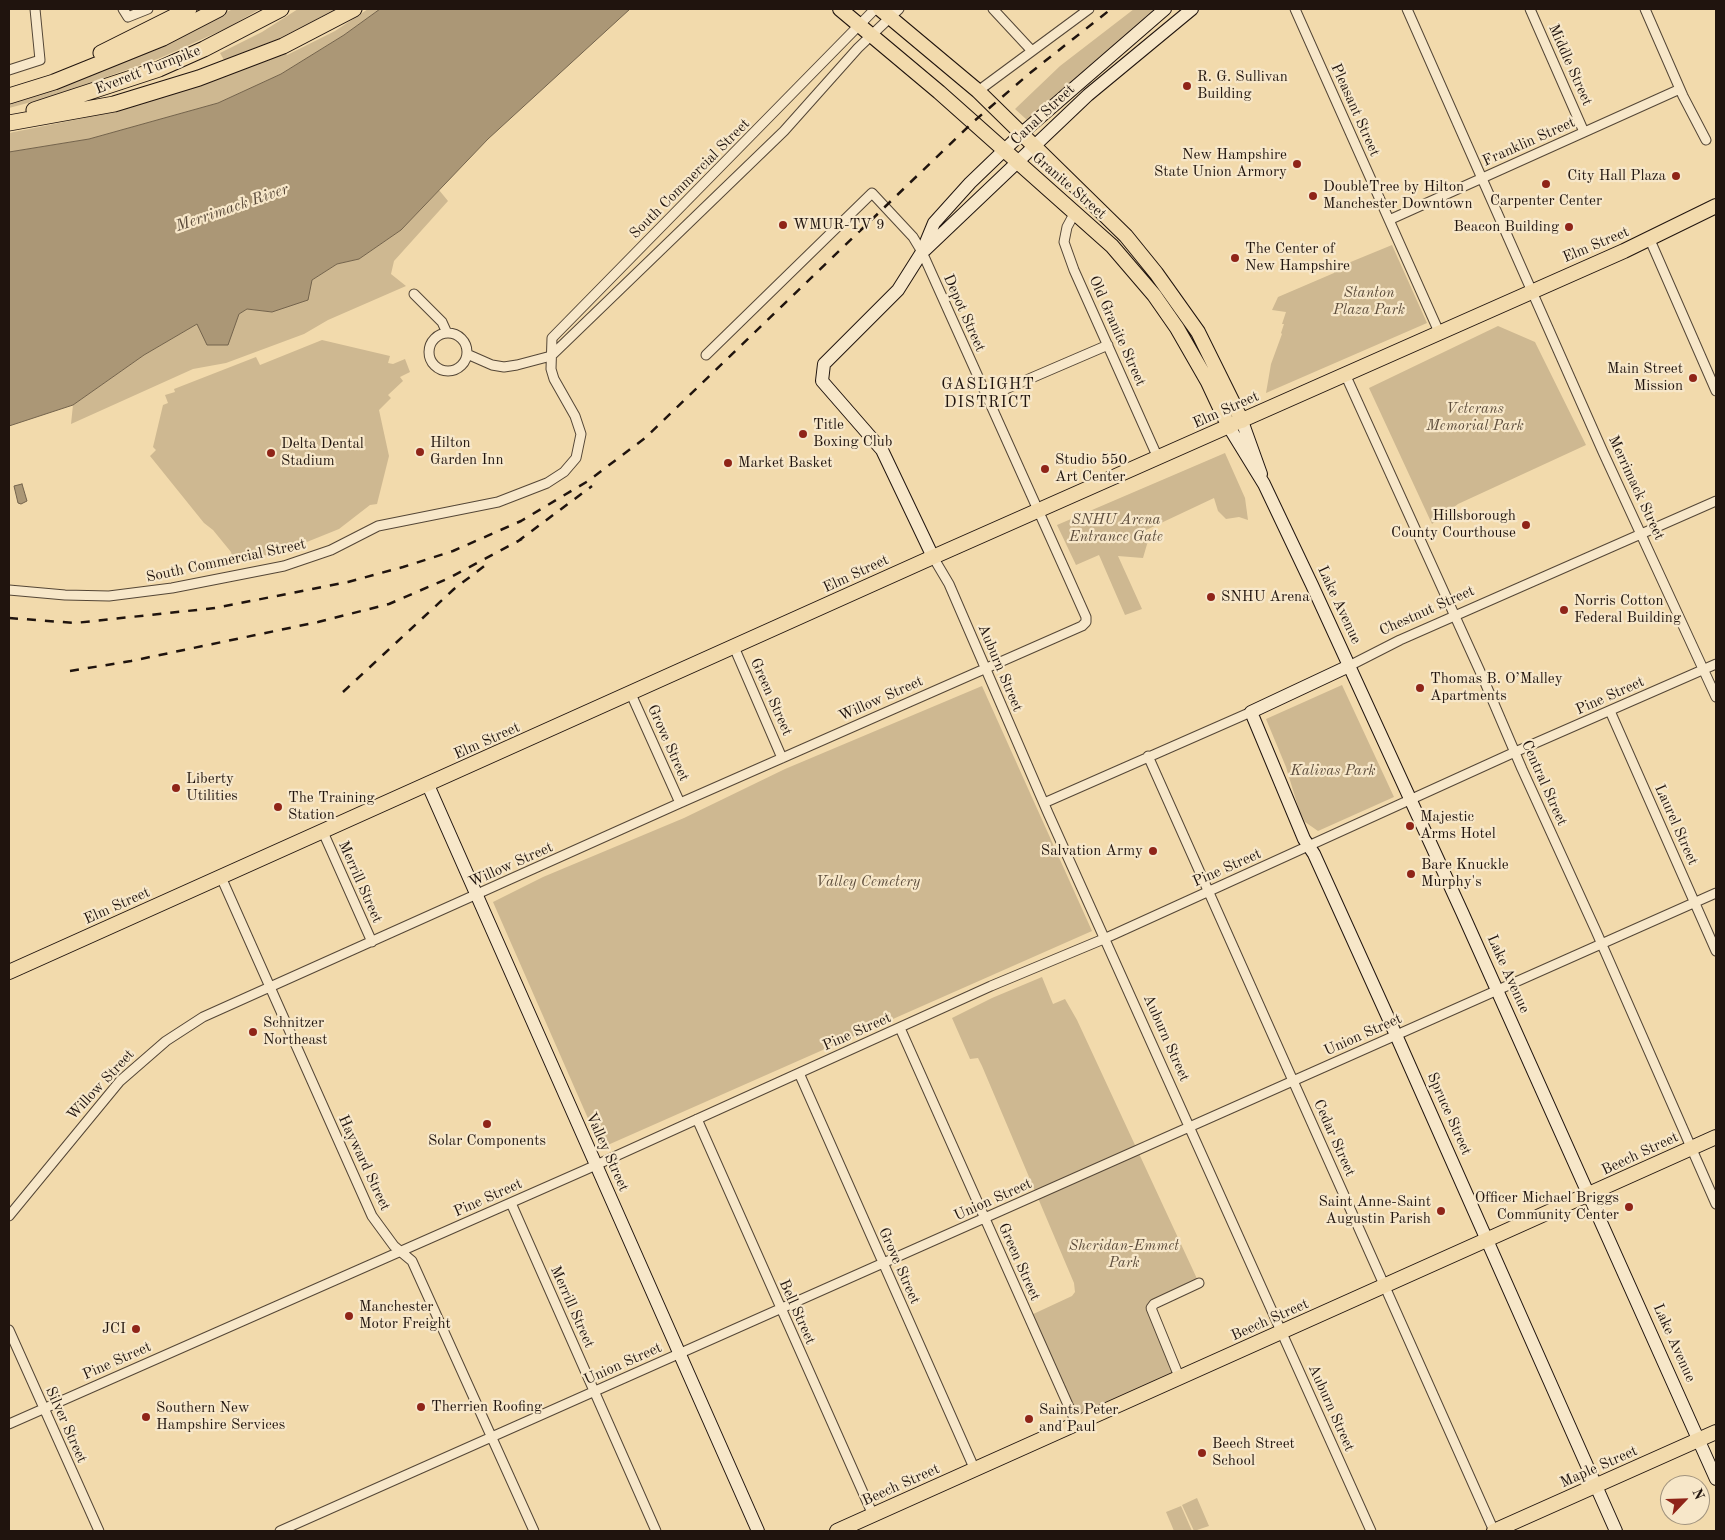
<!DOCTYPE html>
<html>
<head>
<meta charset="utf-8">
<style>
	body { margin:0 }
	#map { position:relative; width:1725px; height:1540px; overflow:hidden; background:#f2daac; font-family:"Old Standard TT",serif }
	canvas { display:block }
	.frame { position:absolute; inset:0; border:10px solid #20140e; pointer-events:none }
	.north { position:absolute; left:1660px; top:1475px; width:50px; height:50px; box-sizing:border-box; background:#f7e7c9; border:1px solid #a1937e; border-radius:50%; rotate:66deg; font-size:14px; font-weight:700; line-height:20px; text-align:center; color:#20140e }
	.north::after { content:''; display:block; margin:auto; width:18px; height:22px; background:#8f2418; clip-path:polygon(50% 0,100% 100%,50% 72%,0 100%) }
</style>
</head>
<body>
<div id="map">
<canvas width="1725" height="1540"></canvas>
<div class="frame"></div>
<div class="north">N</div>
</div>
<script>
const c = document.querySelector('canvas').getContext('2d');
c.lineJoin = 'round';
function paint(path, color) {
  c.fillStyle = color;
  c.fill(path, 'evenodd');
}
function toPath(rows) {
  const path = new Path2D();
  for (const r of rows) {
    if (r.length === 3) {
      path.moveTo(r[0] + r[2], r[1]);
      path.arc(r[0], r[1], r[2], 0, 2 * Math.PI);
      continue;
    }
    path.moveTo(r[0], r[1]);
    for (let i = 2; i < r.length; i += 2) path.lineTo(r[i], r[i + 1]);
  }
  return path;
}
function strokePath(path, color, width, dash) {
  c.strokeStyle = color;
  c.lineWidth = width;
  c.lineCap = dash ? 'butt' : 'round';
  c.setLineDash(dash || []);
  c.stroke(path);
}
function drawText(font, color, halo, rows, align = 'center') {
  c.font = font + ' "Old Standard TT",serif';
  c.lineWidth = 4.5;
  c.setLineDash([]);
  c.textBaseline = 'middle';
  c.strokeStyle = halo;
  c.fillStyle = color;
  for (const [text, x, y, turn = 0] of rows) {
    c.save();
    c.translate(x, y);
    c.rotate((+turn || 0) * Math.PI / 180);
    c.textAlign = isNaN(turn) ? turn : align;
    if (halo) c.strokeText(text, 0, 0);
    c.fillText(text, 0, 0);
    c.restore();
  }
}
paint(toPath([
	[233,9,260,9,227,28,160,58,50,97,9,108,9,103,105,69],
	[298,9,336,9,278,39,224,60,220,53,262,32],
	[368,9,380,9,344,35,281,74,218,103,89,139,9,152,9,133,84,118,183,91,285,52,287,55,335,31],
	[1134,9,1157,9,1031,118,1027,120,1015,109,1060,66],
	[439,190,448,201,394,261,391,274,406,286,328,320,304,334,226,363,193,369,71,424,73,405,144,355,197,324,239,314,247,309,272,312,312,280,337,264,359,259,401,230],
	[1392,245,1427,323,1266,393,1271,364,1282,334,1281,333,1284,324,1282,324,1286,312,1272,310,1278,297,1334,273,1336,268],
	[1498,326,1535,342,1586,445,1458,504,1432,524,1369,388],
	[322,340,390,356,388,363,393,364,405,359,410,372,400,377,403,381,388,395,391,398,379,410,389,456,377,504,370,505,339,529,287,550,234,563,231,552,213,530,204,523,150,456,156,450,153,447,163,405,168,403,165,395,175,392,174,389,256,357,260,365],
	[1225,453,1245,498,1248,520,1239,517,1226,519,1218,511,1214,498,1144,531,1150,534,1143,558,1118,556,1142,609,1125,615,1099,555,1076,565,1057,525],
	[1342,685,1394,797,1318,831,1305,822,1299,810,1286,767,1266,719],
	[982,686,1092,931,601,1148,493,902,543,877,684,818,785,769],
	[1042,977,1053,1004,1065,999,1077,1020,1199,1283,1154,1304,1180,1379,1077,1425,1029,1316,1072,1296,1075,1292,1074,1283,982,1066,978,1058,970,1059,952,1018,992,998],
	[1197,1498,1209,1526,1194,1531,1182,1505],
	[1181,1506,1192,1531,1174,1531,1166,1512]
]), '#ceb891');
const water = toPath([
	[380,9,630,9,488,139,401,230,359,259,337,264,312,280,308,300,272,312,247,309,239,314,228,345,207,345,197,324,144,355,73,405,9,426,9,152,89,139,218,103,281,74,344,35,380,9],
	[22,484,27,501,21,504,18,503,14,486,22,484]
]);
paint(water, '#ab9776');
strokePath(water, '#73634c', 1);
const street = toPath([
	[123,9,128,17,148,9],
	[993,9,1032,51],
	[1295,9,1439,332],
	[1407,9,1603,452,1716,697],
	[1530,9,1584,132],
	[1645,9,1683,96,1706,140],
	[9,70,40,60,35,9],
	[978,91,1089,9],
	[1074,214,1067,227,1064,242,1074,270,1158,458],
	[1389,220,1680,89],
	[1650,240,1716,391],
	[414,294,442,322,447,333],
	[448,352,19],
	[467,354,492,365,504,367,517,365,551,356],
	[551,356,784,131,858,48,899,9],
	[1345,374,1483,678,1522,769,1596,931,1716,1204],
	[987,397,1108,345],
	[933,557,949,584,1048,813,1371,1531],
	[9,590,65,595,109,596,172,588,284,566,331,550,378,526,498,502,547,483,564,472,576,458,581,434,575,416,554,379,551,369,552,338,875,9],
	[734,647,782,758],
	[1349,666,1400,640,1716,501],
	[631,694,680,803],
	[1610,711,1716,951],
	[1148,756,1494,1531],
	[1044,803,1251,712],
	[323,832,372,942],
	[221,877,372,1216,394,1246,412,1261,534,1531],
	[900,1028,1077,1425],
	[799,1073,975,1470],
	[697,1119,873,1515],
	[511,1203,656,1531],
	[9,1216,120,1081,166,1041,203,1017,680,803,1082,626,1086,622,1086,617,1065,570,922,252,913,237,872,193,706,355],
	[9,1330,99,1531],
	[1180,1379,1151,1308,1154,1304,1199,1283],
	[9,1424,585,1170,991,986,1106,938,1515,752,1716,664],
	[280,1531,1716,893]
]);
const secondary = toPath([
	[925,250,1088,95,1192,9],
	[1242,421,1261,474],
	[1229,427,1264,484,1312,585,1462,912,1716,1479],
	[933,557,882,450,822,381,824,364,898,290,922,252,934,223,970,183,1022,133,1165,9],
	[1349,666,1251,712,1304,839,1314,854,1396,1035,1616,1531],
	[428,785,758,1531]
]);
const primary = toPath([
	[840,9,939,92,1112,246,1154,295,1177,328,1208,382,1229,427],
	[880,9,978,91,1126,236,1156,273,1198,332,1242,421],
	[9,972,924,561,1624,251,1716,206],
	[837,1531,1716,1137],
	[1494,1531,1716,1432]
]);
const highway = toPath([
	[101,53,189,9],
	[9,96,54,82,163,38,219,9],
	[34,110,159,69,204,49,281,9],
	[9,123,114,104,199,78,283,46,354,9]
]);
strokePath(street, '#544636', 11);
strokePath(secondary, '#20140e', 14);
strokePath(primary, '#20140e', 16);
strokePath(highway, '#20140e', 17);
strokePath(street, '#f7e7c9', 9);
strokePath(secondary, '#f7e7c9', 12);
strokePath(primary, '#f2daac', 14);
strokePath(highway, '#f2daac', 15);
strokePath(toPath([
	[517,542,592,486],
	[9,618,75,623,215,608,348,582,403,567,453,551,521,521,588,481,645,438,973,122,1030,73,1111,9],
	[70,671,131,661,318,622,389,604,449,578,522,539],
	[343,692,454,589,491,561]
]), '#20140e', 2.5, [9, 9]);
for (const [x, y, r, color] of [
	[1187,86,5,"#8f2418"],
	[1297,164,5,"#8f2418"],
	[1676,176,5,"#8f2418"],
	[1546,184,5,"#8f2418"],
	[1313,196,5,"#8f2418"],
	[783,225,5,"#8f2418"],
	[1569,227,5,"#8f2418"],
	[1235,258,5,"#8f2418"],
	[1693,378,5,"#8f2418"],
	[803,434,5,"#8f2418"],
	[420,452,5,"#8f2418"],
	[271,453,5,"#8f2418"],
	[728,463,5,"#8f2418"],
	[1045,469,5,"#8f2418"],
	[1526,525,5,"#8f2418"],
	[1211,597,5,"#8f2418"],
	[1564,610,5,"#8f2418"],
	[1420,688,5,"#8f2418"],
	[176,788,5,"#8f2418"],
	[278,807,5,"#8f2418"],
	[1410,826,5,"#8f2418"],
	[1153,851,5,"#8f2418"],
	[1411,874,5,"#8f2418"],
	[253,1032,5,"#8f2418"],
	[487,1124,5,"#8f2418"],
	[1629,1207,5,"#8f2418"],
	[1441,1211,5,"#8f2418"],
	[349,1316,5,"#8f2418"],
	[136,1329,5,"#8f2418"],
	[421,1407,5,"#8f2418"],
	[146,1417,5,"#8f2418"],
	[1029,1419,5,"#8f2418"],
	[1202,1453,5,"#8f2418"]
]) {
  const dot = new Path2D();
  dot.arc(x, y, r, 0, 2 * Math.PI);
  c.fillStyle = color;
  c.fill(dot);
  strokePath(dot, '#f7e7c9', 2);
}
drawText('15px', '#20140e', '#f7e7c9', [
	["Middle Street",1570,65,66],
	["Everett Turnpike",148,70,-21],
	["Pleasant Street",1355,110,66],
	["Canal Street",1043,115,-43],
	["Franklin Street",1529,142,-24],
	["South Commercial Street",690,179,-45],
	["Granite Street",1069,186,41],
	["Elm Street",1596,245,-23],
	["Depot Street",964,313,66],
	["Old Granite Street",1117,331,66],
	["Elm Street",1226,410,-24],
	["Merrimack Street",1636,488,65],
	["South Commercial Street",226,561,-12],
	["Elm Street",856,574,-25],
	["Lake Avenue",1339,605,65],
	["Chestnut Street",1427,611,-24],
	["Auburn Street",1000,668,67],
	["Pine Street",1610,696,-24],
	["Green Street",771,697,66],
	["Willow Street",881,699,-24],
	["Elm Street",487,741,-24],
	["Grove Street",668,743,66],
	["Central Street",1544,783,66],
	["Laurel Street",1676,825,66],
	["Willow Street",511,865,-24],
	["Pine Street",1227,868,-24],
	["Merrill Street",360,882,66],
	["Elm Street",117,906,-24],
	["Lake Avenue",1508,974,66],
	["Pine Street",857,1032,-24],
	["Union Street",1363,1035,-24],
	["Auburn Street",1166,1038,66],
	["Willow Street",101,1085,-47],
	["Spruce Street",1449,1114,66],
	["Cedar Street",1334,1138,66],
	["Valley Street",607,1152,66],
	["Beech Street",1640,1154,-25],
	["Hayward Street",364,1163,65],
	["Pine Street",488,1198,-24],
	["Union Street",993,1200,-24],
	["Green Street",1019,1262,66],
	["Grove Street",899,1266,66],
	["Merrill Street",572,1307,66],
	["Bell Street",797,1312,66],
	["Beech Street",1270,1320,-24],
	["Lake Avenue",1674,1343,66],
	["Pine Street",117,1361,-24],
	["Union Street",623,1364,-24],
	["Auburn Street",1331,1408,66],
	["Silver Street",66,1425,66],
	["Maple Street",1599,1467,-24],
	["Beech Street",901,1485,-24]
]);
drawText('15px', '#20140e', '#f7e7c9', [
	["R. G. Sullivan",1197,77],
	["Building",1197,94],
	["New Hampshire",1287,155,"right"],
	["State Union Armory",1287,172,"right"],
	["City Hall Plaza",1666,176,"right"],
	["DoubleTree by Hilton",1323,187],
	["Manchester Downtown",1323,204],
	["Carpenter Center",1546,201,"center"],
	["WMUR-TV 9",793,225],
	["Beacon Building",1559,227,"right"],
	["The Center of",1245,249],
	["New Hampshire",1245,266],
	["Main Street",1683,369,"right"],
	["Mission",1683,386,"right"],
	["Title",813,425],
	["Boxing Club",813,442],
	["Hilton",430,443],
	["Garden Inn",430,460],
	["Delta Dental",281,444],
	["Stadium",281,461],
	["Studio 550",1055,460],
	["Art Center",1055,477],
	["Market Basket",738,463],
	["Hillsborough",1516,516,"right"],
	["County Courthouse",1516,533,"right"],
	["SNHU Arena",1221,597],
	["Norris Cotton",1574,601],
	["Federal Building",1574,618],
	["Thomas B. O’Malley",1430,679],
	["Apartments",1430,696],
	["Liberty",186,779],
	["Utilities",186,796],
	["The Training",288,798],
	["Station",288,815],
	["Majestic",1420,817],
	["Arms Hotel",1420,834],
	["Salvation Army",1143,851,"right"],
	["Bare Knuckle",1421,865],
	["Murphy's",1421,882],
	["Schnitzer",263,1023],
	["Northeast",263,1040],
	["Solar Components",487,1141,"center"],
	["Officer Michael Briggs",1619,1198,"right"],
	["Community Center",1619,1215,"right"],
	["Saint Anne-Saint",1431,1202,"right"],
	["Augustin Parish",1431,1219,"right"],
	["Manchester",359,1307],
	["Motor Freight",359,1324],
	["JCI",126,1329,"right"],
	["Therrien Roofing",431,1407],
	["Southern New",156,1408],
	["Hampshire Services",156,1425],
	["Saints Peter",1039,1410],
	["and Paul",1039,1427],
	["Beech Street",1212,1444],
	["School",1212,1461]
], 'left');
drawText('italic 15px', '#5d4d3c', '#f7e7c9', [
	["Stanton",1369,293],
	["Plaza Park",1369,310],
	["Veterans",1475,409],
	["Memorial Park",1475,426],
	["SNHU Arena",1116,520],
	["Entrance Gate",1116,537],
	["Kalivas Park",1333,771],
	["Valley Cemetery",868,882],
	["Sheridan-Emmet",1124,1246],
	["Park",1124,1263]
]);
drawText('italic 16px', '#584838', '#f7e7c9', [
	["Merrimack River",232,208,-19]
]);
c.letterSpacing = '1px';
drawText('16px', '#20140e', '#f7e7c9', [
	["GASLIGHT",988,385],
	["DISTRICT",988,403]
]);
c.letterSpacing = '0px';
</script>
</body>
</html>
